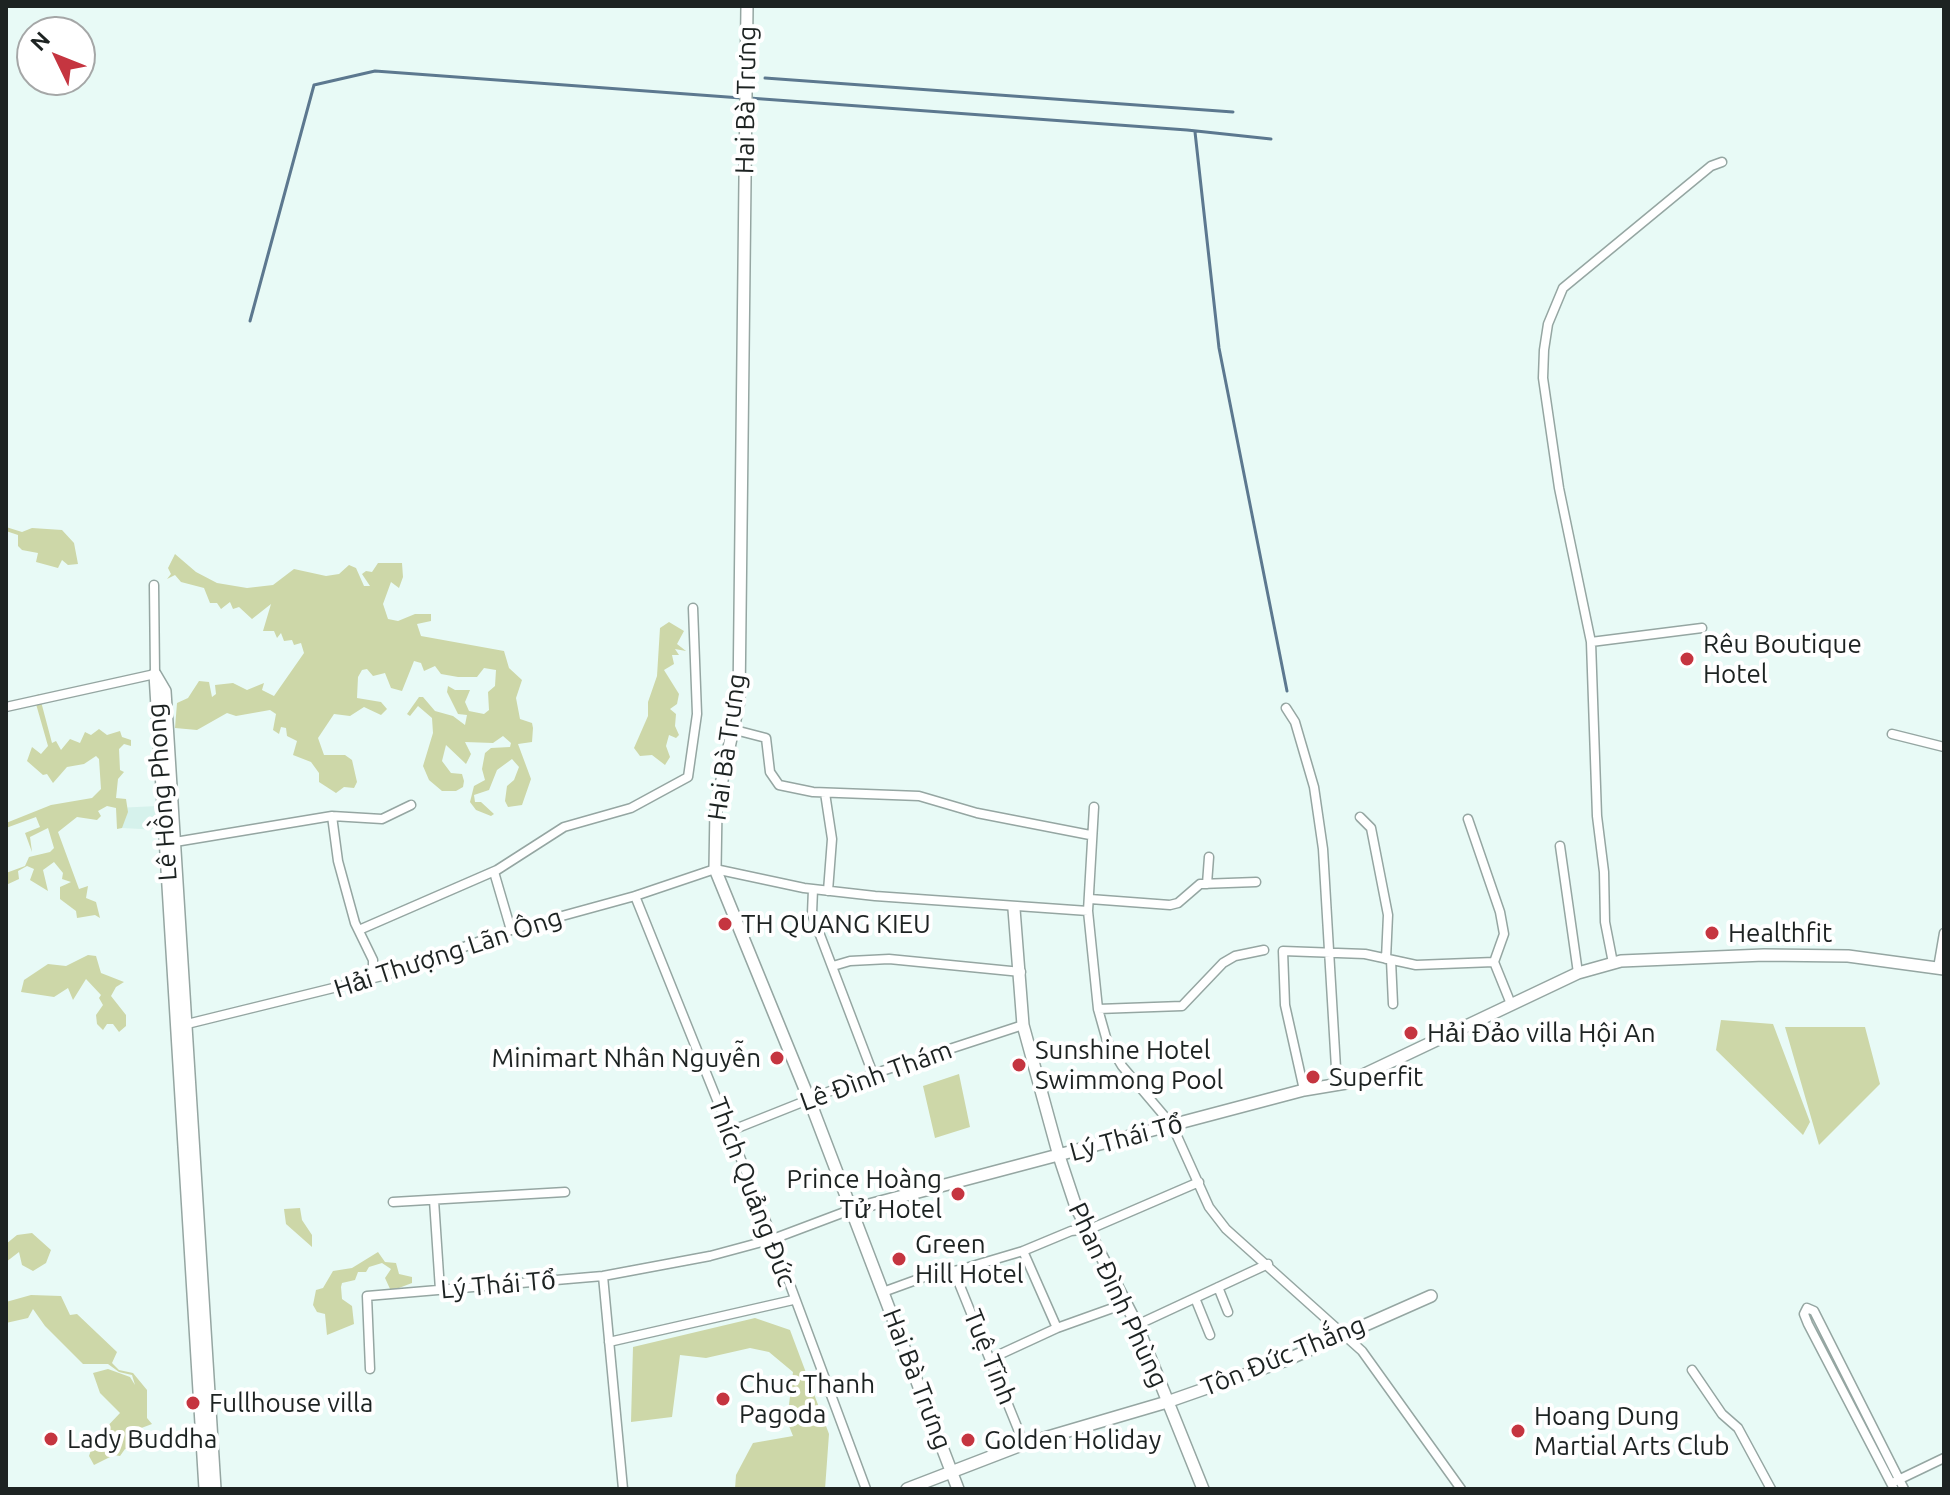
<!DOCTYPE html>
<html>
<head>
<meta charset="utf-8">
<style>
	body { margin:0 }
	#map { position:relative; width:1950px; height:1495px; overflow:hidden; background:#e8faf6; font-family:Ubuntu,sans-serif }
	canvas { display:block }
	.frame { position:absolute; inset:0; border:8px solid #1d2322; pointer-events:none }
	.north { position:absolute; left:16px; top:16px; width:80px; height:80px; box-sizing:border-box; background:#fff; border:2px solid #a5a7a7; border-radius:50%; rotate:313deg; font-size:22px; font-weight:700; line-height:32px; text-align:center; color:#1d2322 }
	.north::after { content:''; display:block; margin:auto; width:28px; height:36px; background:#c53540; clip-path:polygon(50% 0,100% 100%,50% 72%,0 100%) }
</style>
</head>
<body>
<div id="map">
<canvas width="1950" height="1495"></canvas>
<div class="frame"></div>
<div class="north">N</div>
</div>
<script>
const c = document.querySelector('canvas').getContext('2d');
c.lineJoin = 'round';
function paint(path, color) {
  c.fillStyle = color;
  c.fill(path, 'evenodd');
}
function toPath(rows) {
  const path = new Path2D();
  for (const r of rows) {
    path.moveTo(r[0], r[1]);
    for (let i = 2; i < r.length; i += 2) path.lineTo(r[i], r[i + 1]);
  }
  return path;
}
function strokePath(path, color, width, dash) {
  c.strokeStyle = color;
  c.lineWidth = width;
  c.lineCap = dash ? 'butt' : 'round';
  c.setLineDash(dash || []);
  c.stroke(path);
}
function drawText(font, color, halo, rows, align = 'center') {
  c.font = font + ' Ubuntu,sans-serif';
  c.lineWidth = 8;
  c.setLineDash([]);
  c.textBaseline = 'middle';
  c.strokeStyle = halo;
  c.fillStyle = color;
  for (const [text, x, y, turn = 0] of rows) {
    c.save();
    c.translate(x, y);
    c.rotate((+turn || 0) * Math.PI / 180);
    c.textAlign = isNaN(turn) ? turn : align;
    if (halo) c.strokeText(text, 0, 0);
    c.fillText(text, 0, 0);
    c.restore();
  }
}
paint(toPath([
	[158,806,160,830,122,828,116,808]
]), '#d6f2ec');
paint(toPath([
	[6,527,22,532,32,528,62,530,74,543,78,564,68,565,62,560,58,568,36,562,38,553,22,550,18,546,18,535,6,531],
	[175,554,196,572,217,583,247,588,273,585,294,569,326,576,339,574,349,565,356,568,364,586,370,586,362,574,366,571,372,572,378,563,402,563,403,577,399,588,391,582,383,604,388,619,398,621,415,614,431,614,431,621,417,624,421,636,504,651,509,668,522,680,516,698,520,719,532,723,533,728,532,742,518,744,531,779,522,805,508,807,505,801,507,786,514,780,519,767,512,759,497,770,489,790,474,795,475,802,481,802,494,814,491,816,476,810,470,802,474,786,485,780,482,769,485,753,491,748,510,747,511,743,503,736,493,743,465,742,471,754,466,764,446,745,442,761,451,773,462,774,464,781,463,787,456,791,442,791,429,780,423,766,433,733,432,718,418,706,410,716,407,714,419,697,423,697,435,711,453,716,465,725,467,715,458,714,447,692,448,686,455,690,470,690,465,702,469,711,484,714,489,710,488,692,495,686,496,670,484,668,477,677,458,677,441,674,435,666,424,671,421,663,414,661,402,691,391,688,385,673,373,676,367,669,362,670,358,677,357,698,381,702,387,709,381,715,364,707,350,716,334,714,318,738,324,755,345,755,352,760,357,782,354,788,344,787,336,793,319,782,319,773,311,762,293,755,297,741,287,736,286,728,281,727,279,734,273,730,276,714,270,710,236,716,227,713,197,730,175,728,177,703,188,698,199,681,209,682,212,697,216,694,215,685,233,683,247,690,264,683,262,690,274,696,304,653,301,643,294,645,292,640,284,641,281,633,277,638,274,631,263,631,271,604,252,619,239,607,233,609,230,602,221,609,217,603,210,603,204,588,181,582,175,575,167,579,171,574,168,568],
	[669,622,684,631,677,644,686,651,675,649,679,655,672,655,674,664,664,670,679,694,677,704,670,709,676,714,675,726,679,735,676,738,669,735,666,746,670,757,665,765,652,755,640,756,634,748,648,716,648,702,657,676,660,628],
	[39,694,52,743,56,741,61,750,70,739,80,743,85,732,91,735,99,729,107,735,120,731,122,737,131,740,131,746,124,744,119,749,120,770,124,772,118,779,116,798,126,799,128,812,122,828,117,829,116,808,107,806,98,811,101,816,97,820,77,817,58,832,79,889,88,886,86,898,96,902,100,918,95,915,77,918,76,911,60,899,60,887,71,882,62,879,63,873,54,862,43,870,48,891,30,880,34,869,27,866,18,871,19,879,6,885,6,873,25,866,29,857,50,852,54,848,48,828,30,837,32,852,25,833,40,827,36,817,6,828,6,823,51,805,92,798,101,789,99,759,96,756,84,764,67,767,53,783,47,774,43,775,27,761,32,747,41,754,48,746,36,704,35,696],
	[88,955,96,956,101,973,124,982,116,987,111,996,126,1015,126,1026,119,1032,113,1024,107,1024,103,1030,97,1024,96,1015,103,1005,99,998,101,995,86,979,73,1000,68,988,54,997,21,992,24,980,48,964,66,966],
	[1721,1020,1773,1024,1810,1122,1803,1135,1716,1050],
	[1785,1027,1865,1027,1880,1084,1819,1145],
	[959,1074,970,1127,935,1138,923,1086],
	[300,1208,302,1220,312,1235,312,1247,286,1224,284,1209],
	[32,1233,51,1250,46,1263,33,1271,22,1265,19,1252,6,1262,6,1244,17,1235],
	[378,1252,385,1262,396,1263,399,1274,412,1277,412,1283,391,1291,385,1278,391,1269,382,1263,369,1267,366,1272,358,1272,355,1280,342,1283,341,1287,342,1299,352,1306,354,1324,327,1335,325,1314,317,1312,313,1305,316,1290,323,1288,333,1271,352,1268],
	[31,1295,61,1296,70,1315,77,1314,117,1352,112,1363,119,1370,133,1373,147,1390,147,1418,152,1424,136,1430,131,1438,132,1448,125,1449,120,1456,114,1455,94,1465,89,1456,94,1441,105,1433,102,1432,120,1413,100,1393,93,1373,108,1369,130,1377,135,1385,132,1375,119,1372,108,1364,83,1364,45,1326,33,1309,28,1318,6,1323,6,1302],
	[755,1318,790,1330,829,1434,825,1489,735,1489,736,1475,753,1443,793,1436,787,1421,793,1372,769,1352,750,1348,706,1358,680,1355,672,1417,631,1422,633,1347]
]), '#cdd7a8');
strokePath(toPath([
	[765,78,1233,112],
	[749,98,1187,130,1271,139],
	[1195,132,1219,348,1287,691],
	[250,321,314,85,375,71,741,98]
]), '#5c788f', 3);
const street = toPath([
	[1591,642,1702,628],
	[6,707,155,674,154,585],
	[1286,708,1295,722,1314,787,1323,849,1337,1085],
	[735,730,766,738,770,772,779,785,813,792,919,796,977,813,1090,835],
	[1892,734,1944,747],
	[825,793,832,839,828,891],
	[1094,807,1088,911,1098,1009,1107,1041,1122,1066,1172,1125,1209,1207,1226,1229,1362,1351,1461,1489],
	[332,816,338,861,355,923,373,960,373,970,385,975],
	[1360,817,1371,828,1388,915,1386,959],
	[1468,819,1500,912,1504,934,1494,962,1511,1004],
	[175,842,332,816,382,819,411,805],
	[1560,846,1578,973],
	[494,872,511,930],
	[1207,884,1209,857],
	[813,889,812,914,873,1074],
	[635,896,773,1239,866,1489],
	[1090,899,1170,905,1178,903,1200,884,1256,882],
	[359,930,497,870,564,827,631,808,688,777,697,714,693,608],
	[1391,960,1393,1004],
	[1613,963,1605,922,1604,872,1597,816,1591,642,1559,488,1543,378,1544,350,1548,324,1563,288,1711,166,1722,162],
	[833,966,850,961,889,959,1021,972],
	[1938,968,1944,933],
	[1098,1009,1182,1006,1223,963,1235,956,1264,950],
	[183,1025,386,975,511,930,635,896,715,869,804,888,875,896,1088,911],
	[1304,1090,1285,1005,1283,951,1365,954,1416,965,1494,962],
	[730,1131,873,1074,1023,1025],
	[434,1200,440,1290],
	[393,1202,565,1192],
	[1023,1251,1057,1328],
	[954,1271,1024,1444],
	[603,1276,623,1489],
	[1218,1287,1228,1312],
	[883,1292,927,1276,959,1270,1023,1251,1071,1231,1090,1229,1199,1182],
	[1195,1298,1210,1335],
	[1137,1325,1268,1264],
	[609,1342,793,1300],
	[992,1358,1057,1328,1124,1304],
	[370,1369,367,1296,603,1276,710,1256,773,1239,850,1210],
	[1692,1370,1722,1414,1738,1428,1771,1489],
	[1896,1481,1944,1458],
	[1894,1489,1808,1324,1804,1314,1807,1308,1814,1311,1904,1489]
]);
const secondary = toPath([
	[747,6,739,701,716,808,715,869,809,1099,958,1489],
	[1014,909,1023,1025,1059,1156,1076,1207,1137,1325,1203,1489],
	[850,1210,1304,1090,1346,1083,1578,973,1621,961,1764,955,1848,956,1944,969],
	[205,1489,155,674,165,691,215,1489],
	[907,1489,1024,1444,1167,1402,1284,1361,1431,1296]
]);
strokePath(street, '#95a6a2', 11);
strokePath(secondary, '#95a6a2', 14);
strokePath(street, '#fff', 8);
strokePath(secondary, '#fff', 11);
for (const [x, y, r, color] of [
	[1687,659,8,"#c53540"],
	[725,924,8,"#c53540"],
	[1712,933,8,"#c53540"],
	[1411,1033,8,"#c53540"],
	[777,1058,8,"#c53540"],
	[1019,1065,8,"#c53540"],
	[1313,1077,8,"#c53540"],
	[958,1194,8,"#c53540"],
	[899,1259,8,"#c53540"],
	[723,1399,8,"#c53540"],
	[193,1403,8,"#c53540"],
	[1518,1431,8,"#c53540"],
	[51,1439,8,"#c53540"],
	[968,1440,8,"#c53540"]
]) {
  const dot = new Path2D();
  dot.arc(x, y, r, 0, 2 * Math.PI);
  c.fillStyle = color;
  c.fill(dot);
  strokePath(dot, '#fff', 3);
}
drawText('26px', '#1d2322', '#fff', [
	["Hai Bà Trưng",746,100,-89],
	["Hai Bà Trưng",727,747,-82],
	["Lê Hồng Phong",162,792,-94],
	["Hải Thượng Lãn Ông",448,953,-18],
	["Lê Đình Thám",876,1076,-20],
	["Lý Thái Tổ",1126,1138,-15],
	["Thích Quảng Đức",752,1192,69],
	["Lý Thái Tổ",498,1285,-5],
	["Phan Đình Phùng",1118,1295,65],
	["Tôn Đức Thắng",1283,1356,-22],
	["Tuệ Tĩnh",990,1357,68],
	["Hai Bà Trưng",917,1379,69]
]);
drawText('26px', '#1d2322', '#fff', [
	["Rêu Boutique",1703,644],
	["Hotel",1703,674],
	["TH QUANG KIEU",741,924],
	["Healthfit",1728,933],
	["Hải Đảo villa Hội An",1427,1033],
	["Sunshine Hotel",1035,1050],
	["Swimmong Pool",1035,1080],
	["Minimart Nhân Nguyễn",761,1058,"right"],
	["Superfit",1329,1077],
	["Prince Hoàng",942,1179,"right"],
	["Tử Hotel",942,1209,"right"],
	["Green",915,1244],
	["Hill Hotel",915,1274],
	["Chuc Thanh",739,1384],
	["Pagoda",739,1414],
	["Fullhouse villa",209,1403],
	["Hoang Dung",1534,1416],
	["Martial Arts Club",1534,1446],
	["Lady Buddha",67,1439],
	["Golden Holiday",984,1440]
], 'left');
</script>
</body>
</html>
